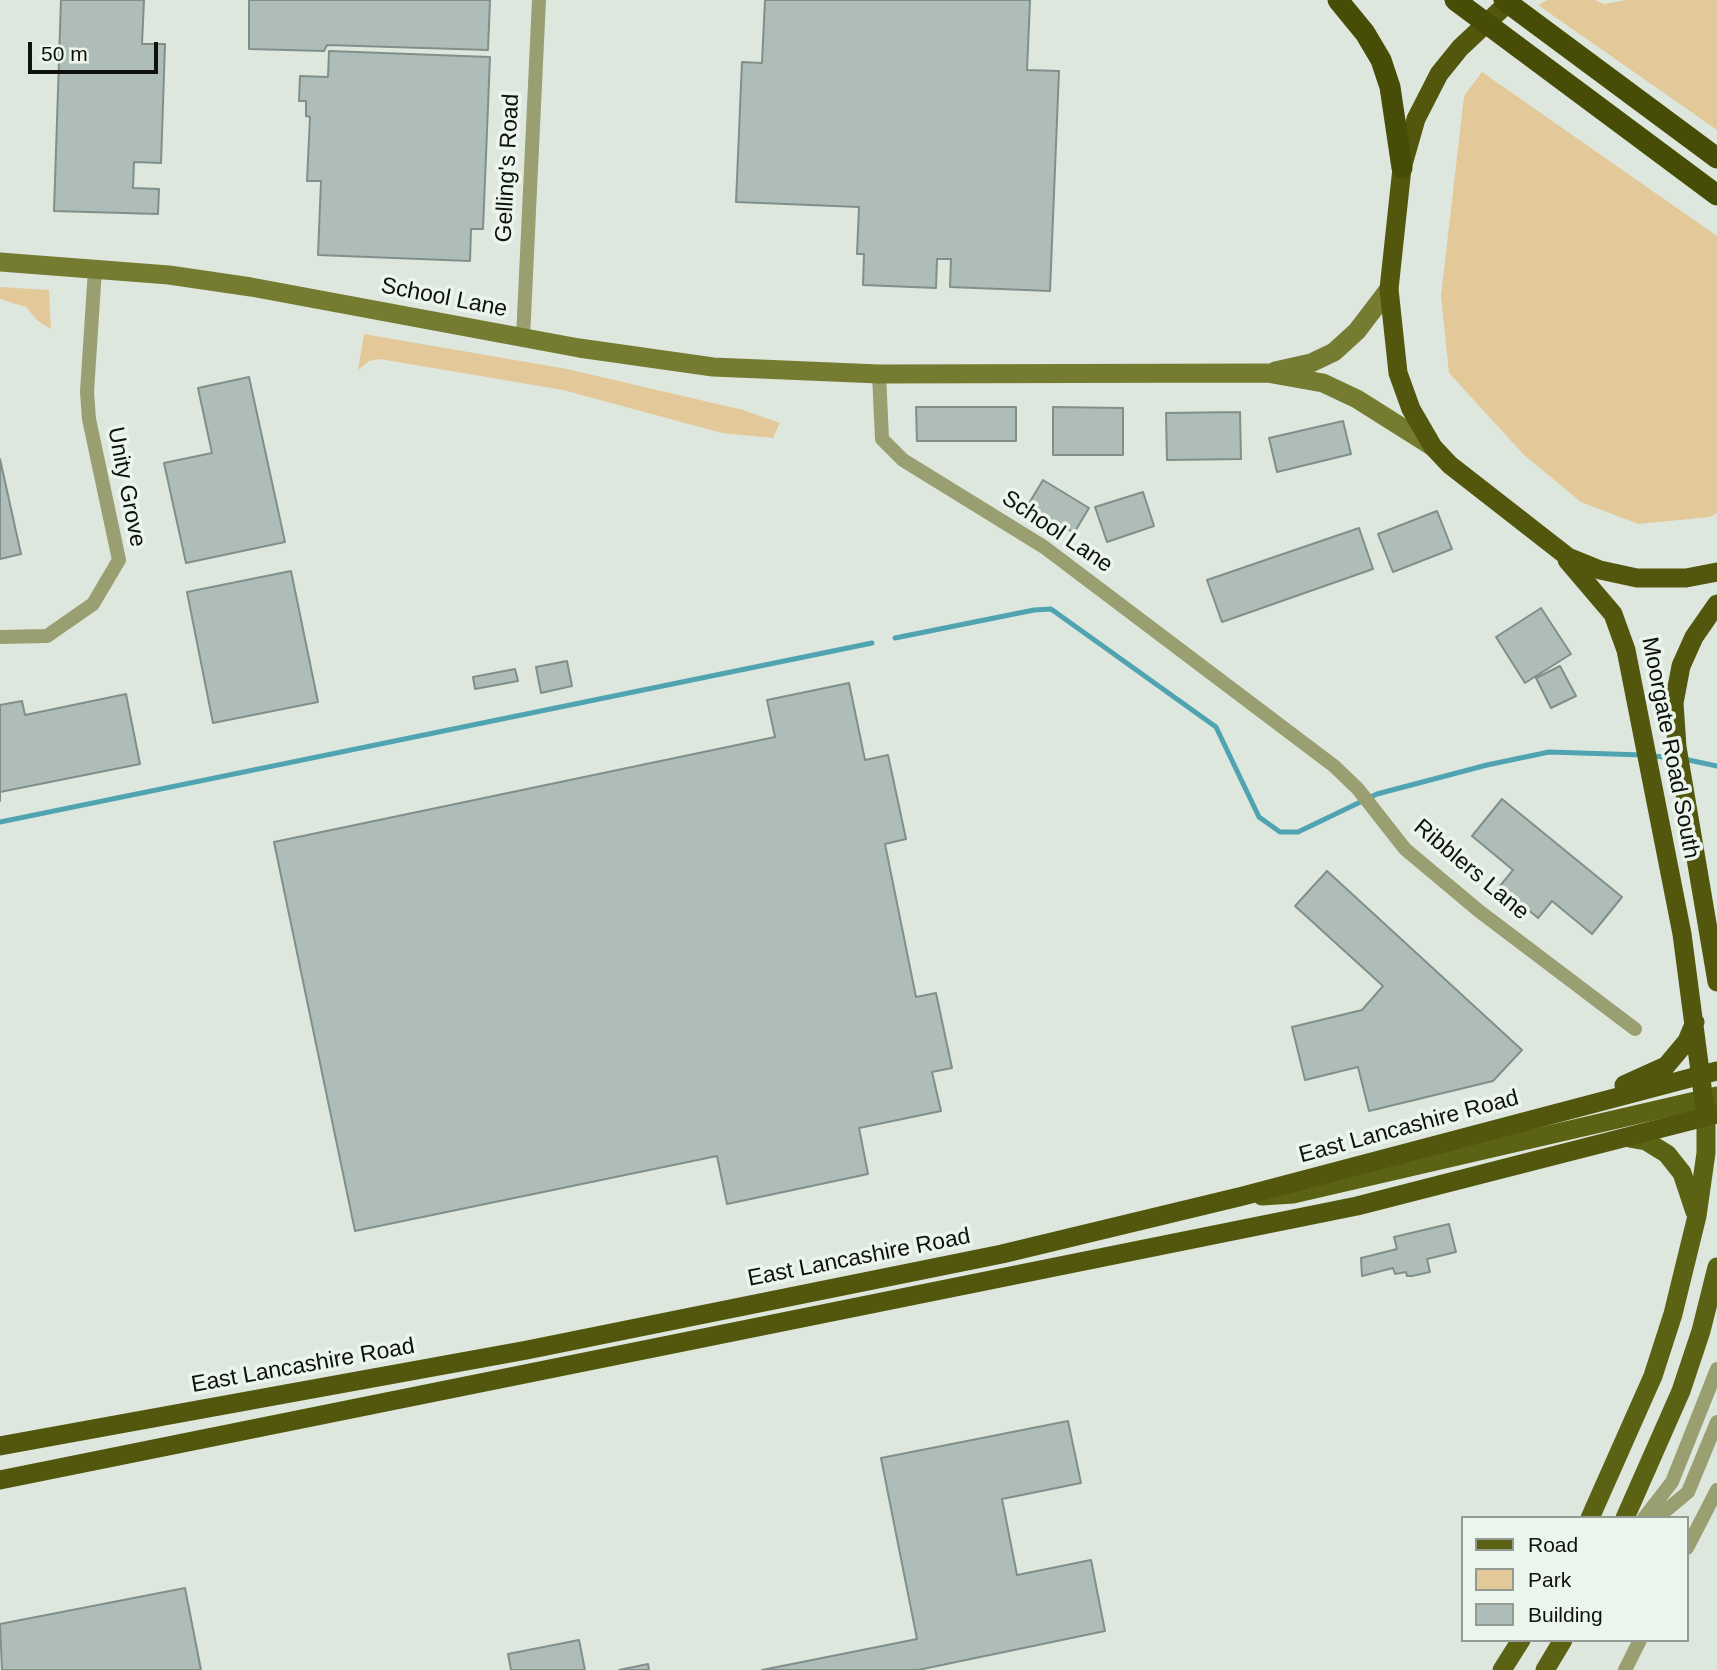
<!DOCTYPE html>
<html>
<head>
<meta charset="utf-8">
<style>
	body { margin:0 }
	#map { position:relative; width:1717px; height:1670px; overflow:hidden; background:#dee7de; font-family:Arial,sans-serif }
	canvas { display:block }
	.legend { position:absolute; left:1461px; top:1516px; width:228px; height:126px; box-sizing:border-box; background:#ebf5eb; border:2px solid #939a93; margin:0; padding:9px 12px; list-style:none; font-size:21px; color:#0e110e }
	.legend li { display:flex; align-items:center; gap:14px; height:35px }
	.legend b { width:35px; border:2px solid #939a93 }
	.scale { position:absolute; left:28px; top:42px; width:130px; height:32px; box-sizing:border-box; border:4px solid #0e110e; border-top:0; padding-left:9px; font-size:21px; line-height:24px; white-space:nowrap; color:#0e110e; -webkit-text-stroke:5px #ebf5eb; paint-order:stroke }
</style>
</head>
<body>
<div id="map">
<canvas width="1717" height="1670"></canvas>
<ul class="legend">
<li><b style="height:9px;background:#5c6214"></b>Road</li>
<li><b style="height:19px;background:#e3c999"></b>Park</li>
<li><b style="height:19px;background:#afbdb9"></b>Building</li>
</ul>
<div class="scale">50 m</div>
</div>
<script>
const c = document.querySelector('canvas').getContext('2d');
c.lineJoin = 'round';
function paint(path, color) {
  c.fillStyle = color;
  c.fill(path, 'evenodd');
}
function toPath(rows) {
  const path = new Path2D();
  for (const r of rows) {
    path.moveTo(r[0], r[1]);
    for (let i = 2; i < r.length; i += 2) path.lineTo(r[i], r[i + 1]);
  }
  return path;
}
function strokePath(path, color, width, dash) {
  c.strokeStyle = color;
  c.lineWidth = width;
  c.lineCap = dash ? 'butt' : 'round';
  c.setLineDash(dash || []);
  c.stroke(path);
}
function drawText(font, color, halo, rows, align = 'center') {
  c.font = font + ' Arial,sans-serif';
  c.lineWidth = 7;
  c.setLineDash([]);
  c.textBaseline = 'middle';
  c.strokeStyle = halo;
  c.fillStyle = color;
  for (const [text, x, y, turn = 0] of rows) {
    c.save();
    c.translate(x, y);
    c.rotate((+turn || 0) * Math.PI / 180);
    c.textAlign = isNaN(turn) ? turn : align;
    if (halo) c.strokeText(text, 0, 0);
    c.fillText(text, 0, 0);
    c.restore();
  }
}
paint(toPath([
	[1547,0,1595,0,1604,4,1626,0,1717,0,1717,130,1538,5],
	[1482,72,1717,236,1717,513,1710,517,1638,524,1581,502,1524,455,1449,373,1441,296,1464,96],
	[0,287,49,290,51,329,38,321,26,307,0,299],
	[364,334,567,369,743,410,780,423,773,438,722,433,563,390,380,359,369,361,358,370]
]), '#e3c999');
strokePath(toPath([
	[895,638,1034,610,1051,609,1216,727,1259,817,1280,832,1298,832,1377,794,1487,765,1549,752,1643,755],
	[1653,756,1674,758],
	[1684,759,1717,766],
	[0,822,872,643]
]), '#50a4b2', 5);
const building = toPath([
	[61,0,144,0,142,44,165,44,161,163,134,162,133,188,159,189,158,214,54,211,61,0],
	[249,0,490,0,488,50,327,45,324,51,249,49,249,0],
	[765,0,1030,0,1027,70,1059,71,1050,291,950,287,951,259,937,259,936,288,863,285,864,254,857,254,859,207,736,202,742,62,762,63,765,0],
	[329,51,490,57,483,229,471,229,470,261,318,255,321,181,307,181,310,117,306,116,306,101,299,101,300,76,328,77,329,51],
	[249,377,285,542,186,563,164,463,212,453,198,388,249,377],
	[916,407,1016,407,1016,441,917,441,916,407],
	[1053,407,1123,408,1123,455,1053,455,1053,407],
	[1240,412,1241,459,1167,460,1166,413,1240,412],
	[1343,421,1351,454,1277,472,1269,438,1343,421],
	[0,459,21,554,0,559,0,459],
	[1043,480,1089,508,1074,533,1028,505,1043,480],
	[1143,492,1154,526,1107,542,1095,507,1143,492],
	[1437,511,1452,549,1393,572,1378,534,1437,511],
	[1359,528,1373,569,1222,622,1207,580,1359,528],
	[291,571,318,702,213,723,187,592,291,571],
	[1541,608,1571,654,1525,683,1496,637,1541,608],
	[567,661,572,686,541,693,536,667,567,661],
	[1560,666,1576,696,1551,708,1536,678,1560,666],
	[515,669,518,681,475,689,473,677,515,669],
	[849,683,865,760,888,755,906,839,885,844,916,997,936,993,952,1068,932,1072,941,1111,859,1128,868,1174,727,1204,717,1156,355,1231,274,842,775,737,767,700,849,683],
	[126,694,140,764,0,792,0,801,0,705,22,701,25,715,126,694],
	[1502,799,1622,897,1592,934,1552,901,1538,918,1500,886,1513,870,1472,836,1502,799],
	[1327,871,1522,1050,1493,1081,1369,1111,1358,1067,1305,1080,1292,1027,1362,1010,1383,986,1295,906,1327,871],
	[1449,1224,1456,1252,1427,1259,1430,1272,1412,1276,1407,1276,1406,1272,1395,1274,1393,1268,1362,1276,1361,1258,1397,1249,1394,1237,1449,1224],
	[1068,1421,1081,1483,1002,1499,1017,1575,1091,1560,1105,1631,918,1670,762,1670,917,1639,881,1458,1068,1421],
	[185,1588,201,1670,2,1670,0,1624,185,1588],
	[579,1640,585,1670,511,1670,508,1654,579,1640],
	[648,1664,649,1670,619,1670,648,1664]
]);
paint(building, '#afbdb9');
strokePath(building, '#818f8b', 2);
strokePath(toPath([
	[523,338,539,0],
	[879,374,882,439,903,460,1044,547,1334,766,1358,789,1405,849,1479,911,1635,1029],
	[0,637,47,636,93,604,119,560,89,419,87,392,95,269],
	[1644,1518,1672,1482,1717,1369],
	[1657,1518,1688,1492,1717,1422],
	[1687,1548,1717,1490],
	[1625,1670,1640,1640]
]), '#999f70', 14);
strokePath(toPath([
	[0,262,169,275,251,287,579,348,713,367,879,374,1267,373,1323,383,1357,399,1433,447],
	[1275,371,1311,363,1334,352,1357,331,1389,289]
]), '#757c32', 19);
strokePath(toPath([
	[1629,1138,1646,1141,1667,1154,1682,1173,1695,1212],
	[1262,1196,1293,1194,1717,1096],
	[1590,1518,1653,1376,1673,1314,1697,1216,1706,1153,1706,1117],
	[1625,1518,1681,1391,1701,1331,1717,1267],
	[1502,1670,1521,1640],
	[1545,1670,1563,1640]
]), '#5c6214', 19);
strokePath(toPath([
	[1511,0,1460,48,1439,74,1416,119,1402,168,1389,289,1398,373,1411,409,1433,447,1450,465,1568,557,1600,570,1637,578,1686,578,1717,572],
	[1567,560,1613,614,1626,650,1682,934,1706,1117],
	[1717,604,1694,637,1681,666,1674,703,1677,747,1717,982],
	[1624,1085,1666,1066,1687,1041,1695,1022],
	[0,1446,527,1350,1002,1254,1243,1196,1717,1071],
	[0,1480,1357,1206,1717,1114]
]), '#52570d', 19);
strokePath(toPath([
	[1338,0,1365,33,1381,60,1390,87,1402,168],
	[1455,0,1717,195],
	[1504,0,1717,158]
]), '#474c06', 21);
drawText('23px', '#0e110e', '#ebf5eb', [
	["Gelling's Road",508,168,-87],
	["School Lane",444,298,11],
	["Unity Grove",126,487,79],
	["School Lane",1057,532,34],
	["Moorgate Road South",1670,748,79],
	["Ribblers Lane",1471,870,40],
	["East Lancashire Road",1409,1127,-15],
	["East Lancashire Road",859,1258,-11],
	["East Lancashire Road",303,1366,-10]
]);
</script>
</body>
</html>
